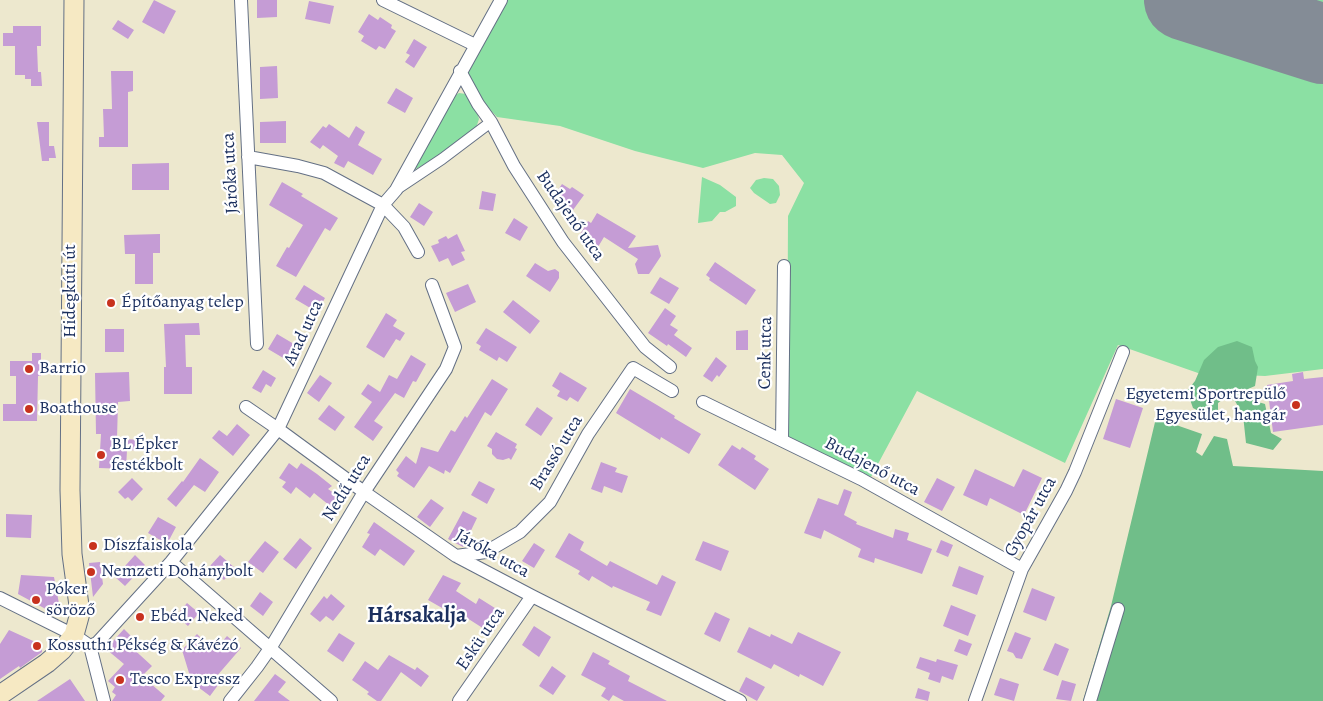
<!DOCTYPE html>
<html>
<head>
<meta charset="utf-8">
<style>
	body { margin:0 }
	canvas { display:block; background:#ede8ce }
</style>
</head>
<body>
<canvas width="1323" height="701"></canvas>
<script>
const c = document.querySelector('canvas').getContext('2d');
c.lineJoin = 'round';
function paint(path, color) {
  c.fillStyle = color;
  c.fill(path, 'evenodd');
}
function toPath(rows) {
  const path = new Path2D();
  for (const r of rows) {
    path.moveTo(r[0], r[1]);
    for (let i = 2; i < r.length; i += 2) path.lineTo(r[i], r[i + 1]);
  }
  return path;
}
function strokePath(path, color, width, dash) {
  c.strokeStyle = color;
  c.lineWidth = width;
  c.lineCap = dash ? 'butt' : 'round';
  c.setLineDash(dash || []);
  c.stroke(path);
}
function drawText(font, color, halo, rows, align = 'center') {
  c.font = font + ' Alegreya,serif';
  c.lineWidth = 4.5;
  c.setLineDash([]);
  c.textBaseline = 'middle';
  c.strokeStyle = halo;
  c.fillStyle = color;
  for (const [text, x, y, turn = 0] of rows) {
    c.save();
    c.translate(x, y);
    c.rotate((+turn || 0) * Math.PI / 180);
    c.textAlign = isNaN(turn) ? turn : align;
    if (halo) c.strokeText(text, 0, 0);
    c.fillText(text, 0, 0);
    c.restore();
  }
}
paint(toPath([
	[506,0,1323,0,1323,369,1265,376,1198,373,1118,345,1065,463,917,391,871,477,787,437,788,216,804,183,782,155,755,153,703,168,635,151,560,126,497,117,484,103,466,70],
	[459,93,466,94,475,105,479,119,476,128,443,154,412,171,453,97],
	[702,177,720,185,736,197,736,206,725,212,720,212,712,221,698,223],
	[764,178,773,179,779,186,780,195,776,203,770,204,754,193,750,188,756,180]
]), '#8be0a3');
paint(toPath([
	[1237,341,1252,347,1255,361,1258,367,1255,386,1248,389,1255,401,1265,404,1271,433,1282,439,1273,450,1246,443,1243,415,1235,401,1226,397,1218,403,1218,415,1208,416,1193,408,1187,391,1195,381,1204,360,1218,347],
	[1156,418,1202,434,1196,452,1202,456,1214,436,1227,439,1233,466,1323,471,1323,701,1083,701,1111,606]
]), '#70be89');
strokePath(toPath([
	[1184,0,1323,44]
]), '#848c96', 80);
paint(toPath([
	[154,0,176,11,164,34,142,22],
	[257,0,277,0,277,17,257,18],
	[309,1,334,6,330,24,305,19],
	[369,14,378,20,380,17,392,25,391,28,396,31,385,49,379,46,376,50,361,41,364,36,358,32],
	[118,20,134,30,128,39,112,29],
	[13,26,41,26,41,46,37,46,38,72,41,72,42,86,31,86,31,79,25,79,25,75,15,75,15,46,3,46,3,33,13,33],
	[414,39,427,47,414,68,405,62,410,55,406,53],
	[277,66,278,98,260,99,260,67],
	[111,71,133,71,133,91,128,92,128,147,99,147,99,137,104,137,103,109,112,109],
	[396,88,413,98,405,113,387,103],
	[286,121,286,143,260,143,260,122],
	[37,122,49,122,49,146,54,146,56,158,49,158,49,161,42,161],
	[329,124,349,138,356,126,365,132,358,145,382,159,373,175,348,161,344,168,334,163,338,156,323,145,320,149,310,142,323,126,326,128],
	[169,163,169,190,132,190,132,164],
	[282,182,303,194,301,196,338,218,330,231,325,228,296,277,276,266,287,247,289,248,303,225,269,205],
	[562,184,570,189,572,187,584,195,573,210,571,209,569,212,561,207,563,204,556,200,559,195,556,193],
	[482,191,496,194,493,211,479,209],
	[419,203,433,212,424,226,410,217],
	[597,213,636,236,628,248,658,245,661,256,649,274,638,274,635,264,638,259,604,237,598,247,579,236,588,221,591,223],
	[514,218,528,227,520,241,505,233],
	[160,234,160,253,153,253,153,284,135,284,135,254,125,254,124,235],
	[457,234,465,251,461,252,465,260,452,266,448,258,439,262,431,246,439,243,438,240,446,236,448,239],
	[715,262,756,290,746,305,709,280,710,278,706,275],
	[535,263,548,271,555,269,559,272,559,278,550,292,526,276],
	[660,277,679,288,669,304,650,293],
	[468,284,476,302,455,312,446,293],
	[304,285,325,298,317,312,295,299],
	[513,300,540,321,530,334,503,312],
	[665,308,676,316,670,325,678,330,674,335,692,348,686,357,668,344,667,346,648,333],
	[386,313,397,320,393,326,405,333,400,341,396,339,384,358,366,347],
	[199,323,200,335,185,335,186,367,192,367,192,394,164,394,164,367,166,367,164,324],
	[486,328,517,347,507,362,499,357,497,361,479,350,481,346,476,343],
	[105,329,124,329,124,352,105,352],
	[748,330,748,350,736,350,736,331],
	[277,334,299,347,290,362,268,349],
	[32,353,41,353,41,376,38,376,37,421,3,421,3,404,16,404,16,376,10,376,10,361,32,361],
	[411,355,426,364,416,382,413,381,404,398,395,393,374,421,383,427,373,441,354,427,372,402,361,394,368,384,380,392,389,375,397,379],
	[716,357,727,366,719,377,717,375,712,382,703,376],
	[263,370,276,378,271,387,266,384,261,393,252,388],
	[129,372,130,401,118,402,117,439,152,440,151,451,127,450,126,469,99,468,101,434,96,434,95,373],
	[560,372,587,388,578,402,570,397,567,401,557,396,560,391,552,386],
	[1303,372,1304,379,1323,377,1323,425,1273,432,1267,385,1293,381,1292,374],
	[320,375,332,383,319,402,307,393],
	[492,379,508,389,491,416,485,412,450,473,445,470,444,474,429,466,414,488,397,476,399,473,396,470,406,456,416,464,421,447,438,452,451,430,455,432,465,416,467,418],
	[630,389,657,405,675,416,674,418,701,434,689,454,661,437,660,440,616,413],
	[1116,399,1143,408,1130,448,1103,439],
	[329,405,345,417,335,431,318,419],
	[537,407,553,418,541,436,525,425],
	[237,424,250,435,233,456,212,438,219,430,227,436],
	[496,432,517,444,515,448,517,449,511,460,509,458,503,460,497,459,492,454,492,449,487,446],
	[732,445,740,450,742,447,756,456,754,459,769,469,755,490,718,465],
	[200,458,219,472,205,492,194,485,176,507,167,499,182,481,183,482],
	[601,462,617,468,615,472,628,476,622,493,604,486,602,493,591,489],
	[289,463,297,469,301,463,317,474,332,486,328,489,345,501,333,519,323,512,329,505,314,493,310,498,296,487,291,494,282,487,286,482,279,478],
	[975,469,1014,487,1023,469,1042,478,1024,515,990,498,987,506,963,495],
	[132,478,143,489,132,501,128,497,125,499,118,492],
	[937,478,955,487,942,511,924,502],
	[479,481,495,489,487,504,471,495],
	[844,489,852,492,844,515,857,522,856,524,893,538,895,529,909,533,907,540,932,549,922,574,875,558,874,563,858,557,861,549,824,530,821,539,804,533,818,498,838,505],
	[431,499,444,508,430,527,417,517],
	[463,511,477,518,463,547,448,539],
	[6,514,32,515,31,538,6,537],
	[158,517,176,527,167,544,148,533],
	[374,522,415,551,404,566,380,549,375,556,362,547,370,534,367,533],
	[569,533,584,542,580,550,607,566,610,561,657,585,662,575,676,582,661,616,646,610,650,602,613,586,612,588,592,576,589,581,578,574,580,571,555,557],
	[300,538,312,548,296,569,283,559],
	[941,540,953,545,948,557,936,552],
	[265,541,279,552,263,573,248,562],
	[703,541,729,551,721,571,695,560],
	[534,543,545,550,534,568,522,561],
	[135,555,145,565,125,586,115,577],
	[220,555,235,568,224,580,209,567],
	[100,562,103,584,93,597,89,563],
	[959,566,984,576,977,595,952,586],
	[21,575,54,577,60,609,55,614,18,594],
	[443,575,461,583,456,591,476,604,479,598,498,610,494,616,501,620,492,634,467,618,465,621,428,600],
	[1032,588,1055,597,1046,621,1023,612],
	[260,592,273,602,263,616,250,606],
	[331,594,345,606,333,621,326,616,320,622,310,614,324,596,327,599],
	[187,603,199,613,188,626,176,616],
	[951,605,976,615,968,636,943,626],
	[715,612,730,619,720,642,704,634],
	[534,626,551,637,539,657,522,645],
	[749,627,770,637,771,634,792,644,798,632,841,652,823,686,800,674,799,677,774,664,771,669,737,652],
	[124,629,133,638,128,644,152,666,142,676,165,696,161,701,112,701,116,695,112,692,115,687,108,681,124,664,106,649],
	[9,630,42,645,42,652,20,668,19,666,0,679,0,644],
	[1015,632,1031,638,1022,659,1016,658,1013,653,1007,651],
	[339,633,355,643,343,662,327,651],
	[197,634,214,651,227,636,241,648,216,677,221,681,210,696,198,687,202,682,189,673,182,650],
	[959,639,972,644,967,656,954,651],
	[1055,643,1069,649,1058,676,1043,670],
	[593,652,610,661,608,664,630,676,628,681,667,701,624,701,613,695,609,701,601,696,606,688,581,675],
	[389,655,415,670,417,667,429,676,421,687,401,672,381,701,377,701,367,694,369,692,352,680,365,661,378,670],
	[920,657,936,662,937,659,958,665,953,680,942,676,940,683,928,679,930,673,916,668],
	[552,666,566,676,553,695,539,686],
	[275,674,286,682,278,692,290,701,254,701],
	[746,677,765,687,757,701,739,691],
	[1000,678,1019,684,1014,701,994,695],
	[70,679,85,701,37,701],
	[1062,680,1076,684,1071,701,1056,699],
	[918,688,930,692,928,701,915,698]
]), '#c59cd5');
const pedestrian = toPath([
	[397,189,442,159,491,122]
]);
const minor = toPath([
	[241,0,257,344],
	[383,0,475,45],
	[460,71,478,104,491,122,514,166,563,242,645,347,670,367],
	[248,157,298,166,324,173,383,205,404,227,418,252],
	[703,402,861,479,1022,569],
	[246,407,278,429,364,492,456,556,532,596,740,701],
	[782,440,784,266],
	[456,556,486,552,520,532,550,502,588,434,633,368,672,391],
	[171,562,331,701],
	[0,598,74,635,90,646,104,701],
	[90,646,97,643,171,562,278,429,383,205,396,190,501,0],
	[230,701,257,667,271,647,364,492,446,369,455,347,432,285],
	[459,701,532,596],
	[975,701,1022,569,1066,491,1075,472,1123,352],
	[1090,701,1118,609]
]);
const secondary = toPath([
	[0,695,47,663,62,650,74,635,80,613,72,554,70,490,74,0]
]);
strokePath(pedestrian, '#647085', 12);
strokePath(minor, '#647085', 14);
strokePath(secondary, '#647085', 21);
strokePath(pedestrian, '#fff', 10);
strokePath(minor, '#fff', 12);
strokePath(secondary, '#f6e9c3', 19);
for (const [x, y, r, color] of [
	[111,303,5,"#c8321e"],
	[29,369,5,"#c8321e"],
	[1296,405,5,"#c8321e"],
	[29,409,5,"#c8321e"],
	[101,455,5,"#c8321e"],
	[93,546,5,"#c8321e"],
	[91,572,5,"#c8321e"],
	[36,600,5,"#c8321e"],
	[140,617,5,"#c8321e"],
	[37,646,5,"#c8321e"],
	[120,680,5,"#c8321e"]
]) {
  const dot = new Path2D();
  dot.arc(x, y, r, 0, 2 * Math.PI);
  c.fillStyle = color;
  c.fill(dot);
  strokePath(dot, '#fff', 2);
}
drawText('18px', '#1b2f5e', '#fff', [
	["Járóka utca",231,173,-93],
	["Budajenő utca",570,216,55],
	["Hidegkúti út",71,291,-90],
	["Arad utca",304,333,-65],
	["Cenk utca",766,353,-89],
	["Brassó utca",557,453,-59],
	["Budajenő utca",872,467,28],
	["Nedű utca",347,488,-58],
	["Gyopár utca",1031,517,-61],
	["Járóka utca",492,554,29],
	["Eskü utca",481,639,-56]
]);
drawText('18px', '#1b2f5e', '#fff', [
	["Építőanyag telep",121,303],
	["Barrio",39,369],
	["Egyetemi Sportrepülő",1286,395,"right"],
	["Egyesület, hangár",1286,416,"right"],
	["Boathouse",39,409],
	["BL Épker",111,445],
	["festékbolt",111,466],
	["Díszfaiskola",103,546],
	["Nemzeti Dohánybolt",101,572],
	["Póker",46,590],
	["söröző",46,611],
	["Ebéd. Neked",150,617],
	["Kossuth1 Pékség & Kávézó",47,646],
	["Tesco Expressz",130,680]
], 'left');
drawText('bold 22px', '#1b2f5e', '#fff', [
	["Hársakalja",417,617]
]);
</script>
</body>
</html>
